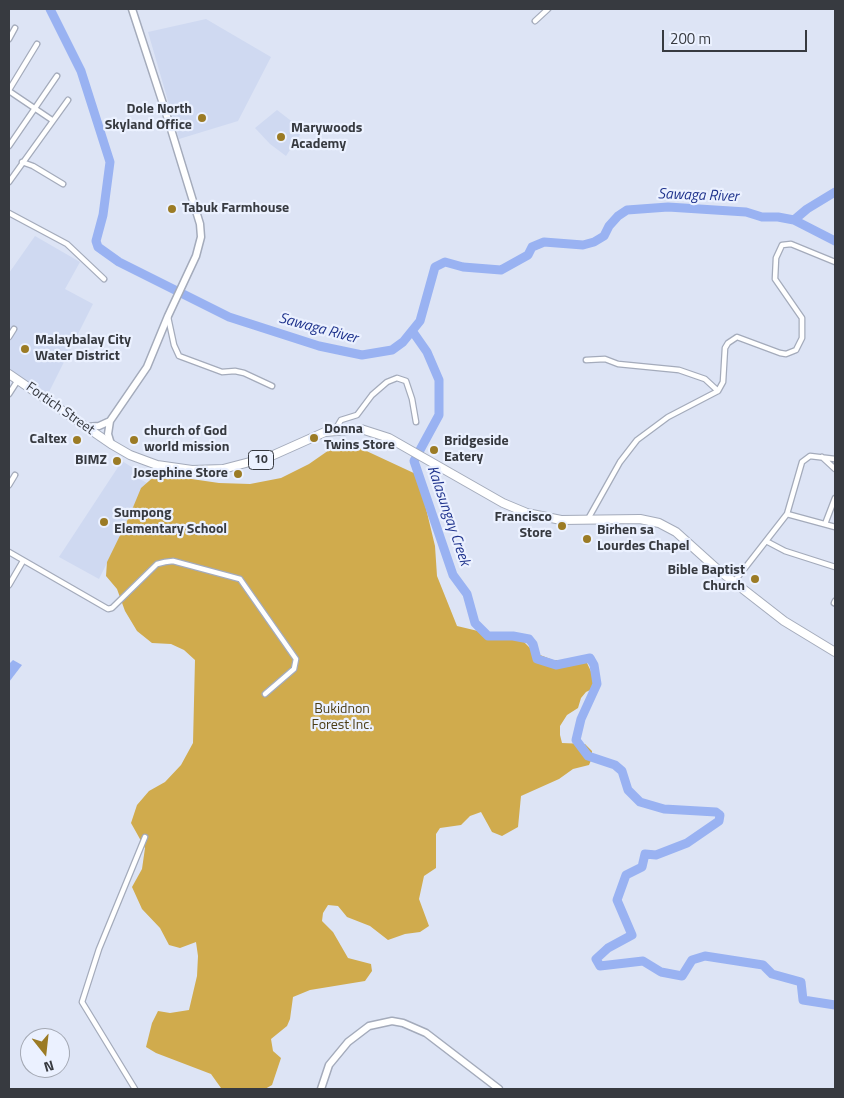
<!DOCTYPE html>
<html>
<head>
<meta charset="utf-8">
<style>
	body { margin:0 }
	#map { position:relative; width:844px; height:1098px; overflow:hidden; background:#dde4f5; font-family:"Titillium Web",sans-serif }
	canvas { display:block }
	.frame { position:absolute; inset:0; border:10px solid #373a40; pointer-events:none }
	.north { position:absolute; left:20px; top:1028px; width:50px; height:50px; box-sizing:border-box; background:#ebf1ff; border:1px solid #a3a8b3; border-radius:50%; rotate:164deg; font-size:14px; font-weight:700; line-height:20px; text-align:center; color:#373a40 }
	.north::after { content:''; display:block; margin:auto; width:18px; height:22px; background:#9b7b25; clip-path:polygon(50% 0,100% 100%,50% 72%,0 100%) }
	.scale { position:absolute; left:662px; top:30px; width:145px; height:22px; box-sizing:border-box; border:2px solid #373a40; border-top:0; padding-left:6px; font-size:15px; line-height:18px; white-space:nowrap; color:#373a40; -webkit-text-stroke:4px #ebf1ff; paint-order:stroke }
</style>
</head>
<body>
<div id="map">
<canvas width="844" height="1098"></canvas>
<div class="frame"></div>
<div class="north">N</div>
<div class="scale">200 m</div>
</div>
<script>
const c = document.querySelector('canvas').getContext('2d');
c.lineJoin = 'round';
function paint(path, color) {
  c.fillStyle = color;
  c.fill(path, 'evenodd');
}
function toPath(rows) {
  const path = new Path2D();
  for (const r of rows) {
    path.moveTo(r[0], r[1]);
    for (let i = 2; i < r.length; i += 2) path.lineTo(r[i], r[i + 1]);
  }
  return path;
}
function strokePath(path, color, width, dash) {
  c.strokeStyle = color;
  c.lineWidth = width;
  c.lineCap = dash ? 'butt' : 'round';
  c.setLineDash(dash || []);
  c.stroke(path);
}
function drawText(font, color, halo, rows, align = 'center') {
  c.font = font + ' "Titillium Web",sans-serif';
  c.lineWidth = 4.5;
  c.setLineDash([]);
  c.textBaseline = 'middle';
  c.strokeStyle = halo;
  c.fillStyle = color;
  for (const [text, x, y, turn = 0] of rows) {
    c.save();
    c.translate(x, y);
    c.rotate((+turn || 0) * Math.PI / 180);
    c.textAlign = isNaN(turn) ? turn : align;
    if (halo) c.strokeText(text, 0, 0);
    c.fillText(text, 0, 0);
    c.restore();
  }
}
paint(toPath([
	[206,19,271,57,238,121,179,139,148,32],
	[277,110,303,130,286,156,270,144,255,128],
	[35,236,80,262,65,289,93,304,48,394,9,370,9,273],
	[122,461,138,471,136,477,147,483,99,579,59,557]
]), '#cfd9f1');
paint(toPath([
	[332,448,360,448,418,475,435,546,437,576,457,626,524,642,535,653,553,660,570,660,587,663,594,678,594,688,586,692,581,698,578,708,567,715,560,726,560,735,562,743,585,744,592,751,592,758,589,765,573,769,559,779,521,796,518,827,502,836,492,832,481,812,470,816,461,825,440,828,436,834,436,868,424,876,419,899,429,926,420,932,405,934,388,940,370,926,347,917,338,906,328,905,323,913,322,921,333,932,348,958,371,964,372,971,365,981,310,990,293,997,290,1019,287,1026,271,1039,273,1051,281,1058,272,1085,265,1089,226,1089,221,1088,211,1074,156,1053,146,1047,152,1023,158,1011,170,1013,189,1010,197,976,198,956,196,942,180,948,169,945,160,928,142,909,132,887,142,869,145,848,131,823,137,805,149,791,165,782,181,765,193,743,195,660,184,650,171,644,152,643,137,631,125,611,117,589,106,576,107,562,129,517,141,488,157,474,219,483,250,484,281,478,309,464]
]), '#d0ab4d');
paint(toPath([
	[13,660,22,665,9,682,9,664]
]), '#99b2f2');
strokePath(toPath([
	[50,9,81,71,110,162,103,215,96,241,98,247,119,262,229,317,319,346,362,355,392,350,403,342,420,321,435,267,445,262,463,267,501,270,528,255,532,247,544,242,583,245,594,242,604,236,609,226,618,216,627,210,668,207,746,212,762,217,778,217,794,220,835,241],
	[794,220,807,209,835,192],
	[413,332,427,352,439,380,439,415,414,461,453,575,467,594,475,623,488,636,513,636,529,639,533,644,537,659,556,665,590,658,594,665,597,684,581,719,576,740,588,756,615,765,622,771,628,790,640,802,664,809,716,812,720,815,719,821,687,843,656,855,645,854,642,867,626,875,617,900,632,935,608,948,596,959,600,966,643,961,661,972,682,976,692,960,705,956,763,965,772,974,801,982,803,1000,835,1005]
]), '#99b2f2', 9);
const minor = toPath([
	[535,21,548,9],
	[9,39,15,28],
	[9,90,37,44],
	[9,91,52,120],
	[9,146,57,76],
	[22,162,33,166,63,184],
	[9,182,68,100],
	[9,213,67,244,104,279],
	[168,317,174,345,179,356,222,372,235,371,244,373,272,386],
	[9,337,14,329],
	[586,360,605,359,618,364,679,370,705,379,718,391],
	[9,394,18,380],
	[335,430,341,420,357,415,372,395,387,382,397,378,406,381,412,399,416,422],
	[822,457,835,469],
	[9,485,15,475],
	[787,514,802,462,810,456,835,459],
	[588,519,620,462,637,440,668,417,718,391,723,382,725,348,728,343,737,337,780,353,786,354,796,350,802,338,802,318,775,279,776,258,782,245,791,244,835,262],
	[825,524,835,498],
	[766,541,785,551,835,567],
	[9,552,108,609,112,608,157,564,165,562,173,561,240,579,296,659,294,669,265,694],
	[734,582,787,514,835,527],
	[9,585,23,561],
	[834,603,835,601],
	[135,1089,82,1002,99,949,145,837]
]);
const secondary = toPath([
	[86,427,99,426,110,421],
	[111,444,108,434,110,421,147,367,168,316,196,256,201,237,200,224,166,113,132,9],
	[321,1089,329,1065,348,1042,369,1026,392,1021,403,1023,426,1033,499,1089]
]);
const trunk = toPath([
	[9,374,111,444,130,455,157,465,192,470,223,469,269,457,325,432,361,429,389,438,503,503,527,513,561,520,640,519,659,523,676,532,716,568,784,621,835,652]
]);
strokePath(minor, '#a4abbb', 7);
strokePath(secondary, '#a4abbb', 9);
strokePath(trunk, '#a4abbb', 10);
strokePath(minor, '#fff', 4.5);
strokePath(secondary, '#fff', 6);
strokePath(trunk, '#fff', 8);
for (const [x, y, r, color] of [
	[202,118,5,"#9b7b25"],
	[281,137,5,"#9b7b25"],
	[172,209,5,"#9b7b25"],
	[25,349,5,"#9b7b25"],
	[314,438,5,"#9b7b25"],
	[77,440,5,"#9b7b25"],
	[134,440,5,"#9b7b25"],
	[434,450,5,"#9b7b25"],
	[117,461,5,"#9b7b25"],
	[238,474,5,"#9b7b25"],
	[104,522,5,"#9b7b25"],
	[562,526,5,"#9b7b25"],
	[587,539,5,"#9b7b25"],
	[755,579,5,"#9b7b25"]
]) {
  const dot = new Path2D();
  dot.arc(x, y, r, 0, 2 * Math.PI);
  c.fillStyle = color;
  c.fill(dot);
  strokePath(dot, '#ebf1ff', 2);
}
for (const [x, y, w] of [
	[261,460,25]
]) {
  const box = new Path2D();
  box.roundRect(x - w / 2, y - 9.5, w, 19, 4);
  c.fillStyle = '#ebf1ff';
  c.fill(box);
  strokePath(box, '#373a40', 1);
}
drawText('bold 12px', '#373a40', null, [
	["10",261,460]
]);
drawText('bold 14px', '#373a40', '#ebf1ff', [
	["Dole North",192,110,"right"],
	["Skyland Office",192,126,"right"],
	["Marywoods",291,129],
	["Academy",291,145],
	["Tabuk Farmhouse",182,209],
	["Malaybalay City",35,341],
	["Water District",35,357],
	["Donna",324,430],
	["Twins Store",324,446],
	["church of God",144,432],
	["world mission",144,448],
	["Caltex",67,440,"right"],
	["Bridgeside",444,442],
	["Eatery",444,458],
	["BIMZ",107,461,"right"],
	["Josephine Store",228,474,"right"],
	["Sumpong",114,514],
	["Elementary School",114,530],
	["Francisco",552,518,"right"],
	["Store",552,534,"right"],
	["Birhen sa",597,531],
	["Lourdes Chapel",597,547],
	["Bible Baptist",745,571,"right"],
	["Church",745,587,"right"]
], 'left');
drawText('14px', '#373a40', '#ebf1ff', [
	["Fortich Street",60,409,35]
]);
drawText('14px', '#4c3d15', '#ebf1ff', [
	["Bukidnon",342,710],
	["Forest Inc.",342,726]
]);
drawText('italic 15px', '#1f338d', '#ebf1ff', [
	["Sawaga River",698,196,2],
	["Sawaga River",318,329,15],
	["Kalasungay Creek",448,516,71]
]);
</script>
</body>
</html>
